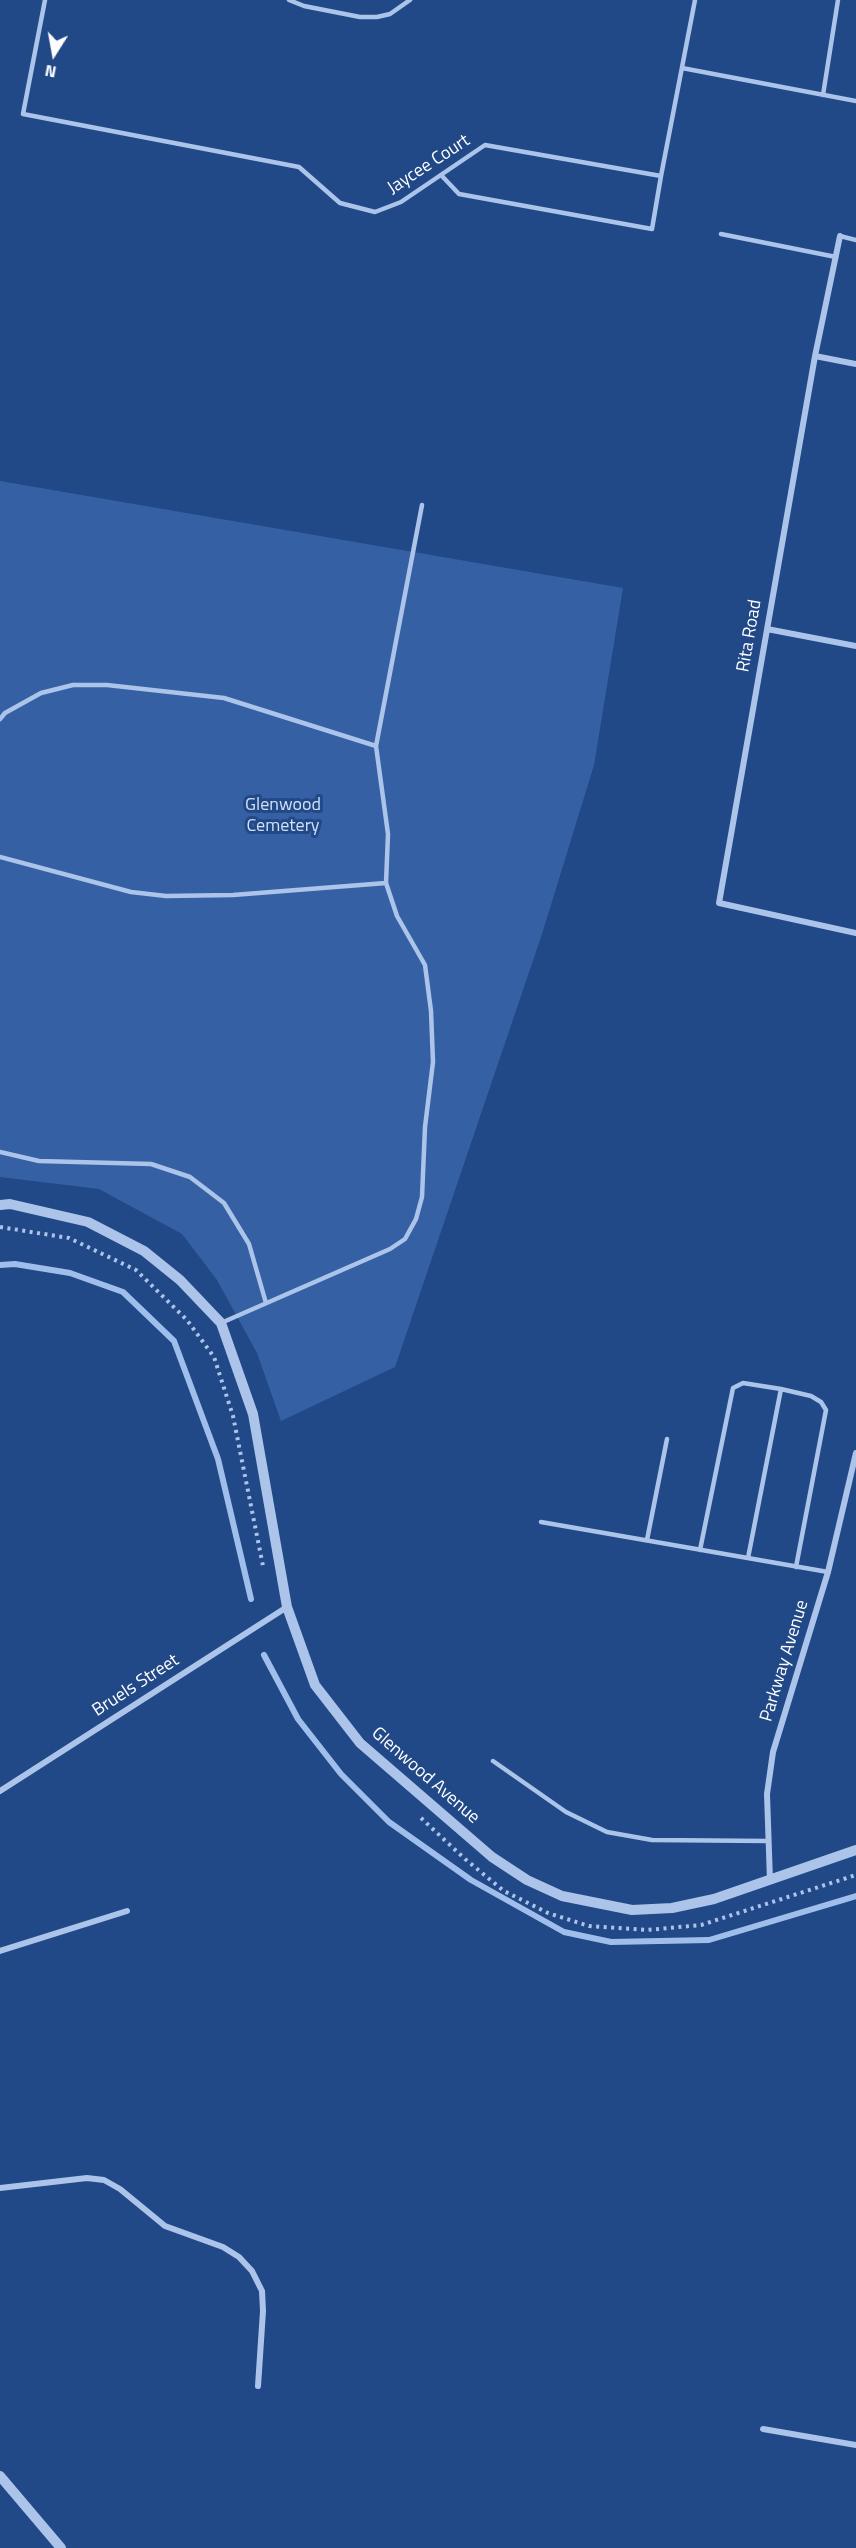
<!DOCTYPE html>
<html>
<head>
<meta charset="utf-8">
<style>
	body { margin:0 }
	#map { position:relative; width:856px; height:2548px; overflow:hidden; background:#214887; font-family:"Titillium Web",sans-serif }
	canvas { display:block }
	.north { position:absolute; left:24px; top:24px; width:60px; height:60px; -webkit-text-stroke:4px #214887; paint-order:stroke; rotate:191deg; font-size:16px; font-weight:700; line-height:24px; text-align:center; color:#fff }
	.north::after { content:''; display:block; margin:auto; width:21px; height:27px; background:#fff; clip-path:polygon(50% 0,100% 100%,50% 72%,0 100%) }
</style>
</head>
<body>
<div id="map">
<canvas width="856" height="2548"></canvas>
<div class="north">N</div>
</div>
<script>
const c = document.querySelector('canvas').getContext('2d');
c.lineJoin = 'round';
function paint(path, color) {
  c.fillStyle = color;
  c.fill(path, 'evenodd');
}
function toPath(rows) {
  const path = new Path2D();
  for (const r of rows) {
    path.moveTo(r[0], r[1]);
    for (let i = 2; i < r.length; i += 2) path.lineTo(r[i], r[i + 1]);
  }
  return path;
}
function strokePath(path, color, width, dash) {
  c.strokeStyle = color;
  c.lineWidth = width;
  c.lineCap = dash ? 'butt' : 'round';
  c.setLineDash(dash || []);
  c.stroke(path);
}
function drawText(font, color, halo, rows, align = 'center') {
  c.font = font + ' "Titillium Web",sans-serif';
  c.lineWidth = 6;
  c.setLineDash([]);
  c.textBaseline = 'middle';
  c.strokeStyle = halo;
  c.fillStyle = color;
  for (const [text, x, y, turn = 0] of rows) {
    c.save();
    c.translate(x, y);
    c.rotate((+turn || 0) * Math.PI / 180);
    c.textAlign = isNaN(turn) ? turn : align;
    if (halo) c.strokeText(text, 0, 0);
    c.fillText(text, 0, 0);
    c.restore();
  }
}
paint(toPath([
	[0,481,623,588,594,765,542,934,395,1367,281,1421,257,1353,217,1280,182,1234,99,1189,0,1177]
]), '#3561a4');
strokePath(toPath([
	[0,1265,15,1264,70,1273,123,1292,174,1341,218,1459,251,1599],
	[264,1655,298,1719,341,1774,389,1822,471,1880,564,1932,611,1942,709,1940,856,1896]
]), '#9fbeeb', 6);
strokePath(toPath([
	[0,1227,69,1238,136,1270,187,1320,214,1357,233,1416,263,1566],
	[421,1818,465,1859,504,1891,548,1913,589,1926,647,1930,701,1925,856,1875]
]), '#acc4ea', 4, [3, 4.5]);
strokePath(toPath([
	[45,0,23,114,299,167,340,203,375,212,401,202,485,145,661,176,695,0],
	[289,0,304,6,360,17,377,17,390,14,410,0],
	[682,68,856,101],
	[823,95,838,0],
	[441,175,459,194,652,229,661,176],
	[721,234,836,257],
	[840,236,856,240],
	[0,719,5,713,41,693,73,685,107,685,224,698,376,746],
	[0,857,131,892,166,896,233,895,386,883],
	[0,1152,39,1161,151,1164,190,1177,224,1203,249,1244,266,1303],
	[221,1323,390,1249,405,1239,416,1219,422,1197,425,1127,433,1062,431,1011,425,965,397,916,386,883,388,834,376,746,422,505],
	[541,1522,828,1572],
	[647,1540,667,1439],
	[700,1550,733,1388,743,1383,781,1389,811,1396,821,1402,826,1410,796,1567],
	[748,1558,781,1389],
	[493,1761,566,1812,607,1832,652,1840,768,1841]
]), '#acc4ea', 4.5);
strokePath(toPath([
	[840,236,815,356,719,903,856,933],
	[815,356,856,364],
	[767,629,856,646],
	[0,1791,287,1607],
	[770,1881,767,1794,773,1752,828,1572,856,1453],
	[0,1951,127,1911],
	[0,2188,87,2178,104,2180,120,2189,165,2226,223,2247,239,2257,252,2271,262,2291,263,2311,258,2386],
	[763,2429,856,2445]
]), '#acc4ea', 6);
strokePath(toPath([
	[0,1205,10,1204,88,1222,144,1251,180,1280,221,1323,253,1414,287,1607,315,1685,360,1743,492,1857,527,1880,562,1896,632,1910,672,1908,714,1899,856,1850],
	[0,2476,61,2548]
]), '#acc4ea', 10);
drawText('18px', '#fff', '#214887', [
	["Jaycee Court",429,165,-33],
	["Rita Road",750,636,-80],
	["Parkway Avenue",785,1661,-73],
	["Bruels Street",136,1686,-33],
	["Glenwood Avenue",425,1776,41]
]);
drawText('18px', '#d0e0f7', '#214887', [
	["Glenwood",283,806],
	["Cemetery",283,827]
]);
</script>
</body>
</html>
